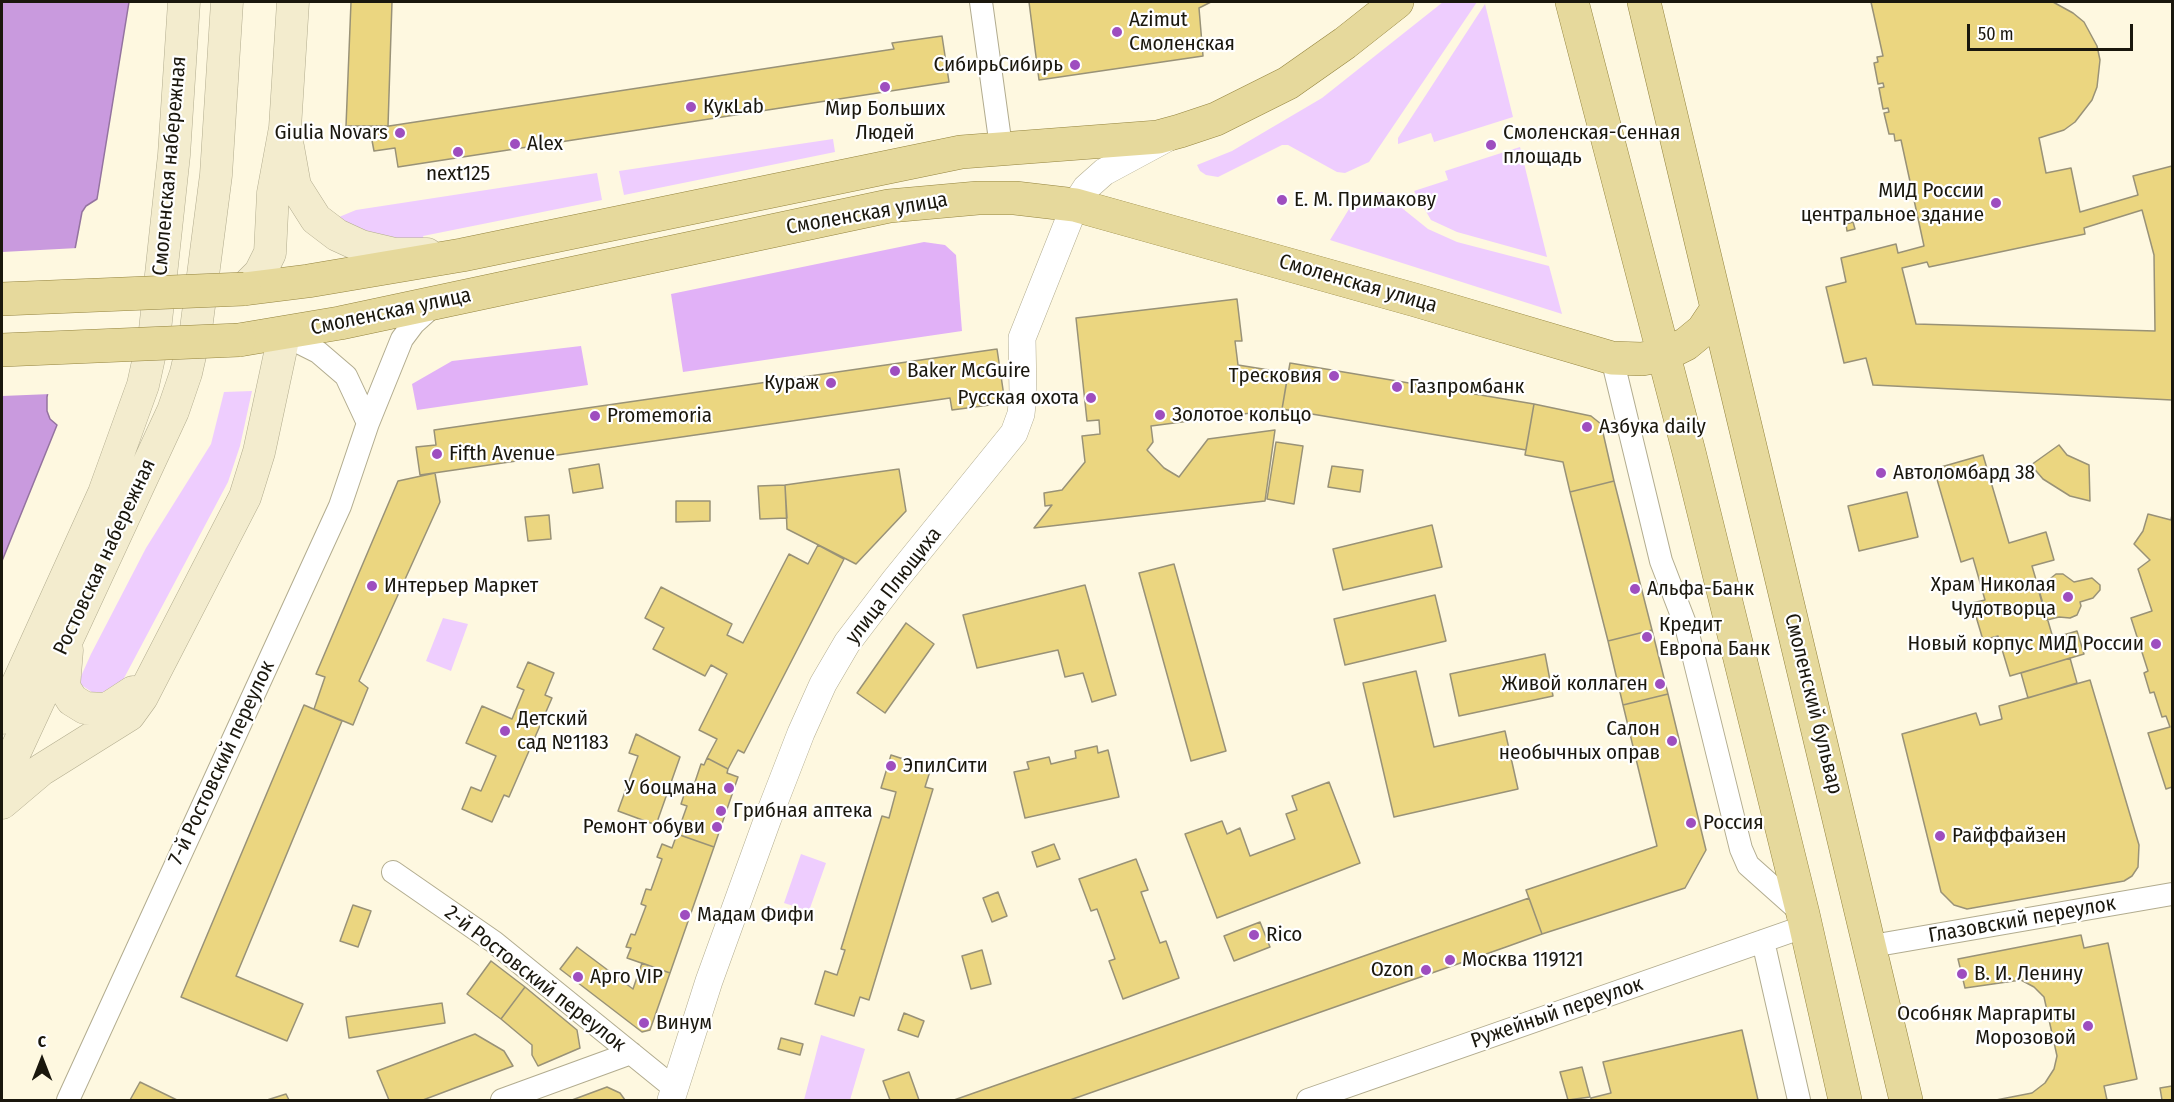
<!DOCTYPE html>
<html>
<head>
<meta charset="utf-8">
<style>
	body { margin:0 }
	#map { position:relative; width:2174px; height:1102px; overflow:hidden; background:#fef8e0; font-family:"Fira Sans Condensed",sans-serif }
	canvas { display:block }
	.frame { position:absolute; inset:0; border:3px solid #1a170d; pointer-events:none }
	.north { position:absolute; left:12px; top:1030px; width:60px; height:60px; -webkit-text-stroke:4px #fff; paint-order:stroke; rotate:0deg; font-size:16px; font-weight:700; line-height:24px; text-align:center; color:#1a170d }
	.north::after { content:''; display:block; margin:auto; width:21px; height:27px; background:#1a170d; clip-path:polygon(50% 0,100% 100%,50% 72%,0 100%) }
	.scale { position:absolute; left:1967px; top:24px; width:166px; height:27px; box-sizing:border-box; border:3px solid #1a170d; border-top:0; padding-left:8px; font-size:18px; line-height:21px; white-space:nowrap; color:#1a170d; -webkit-text-stroke:4px #fff; paint-order:stroke }
</style>
</head>
<body>
<div id="map">
<canvas width="2174" height="1102"></canvas>
<div class="frame"></div>
<div class="north">С</div>
<div class="scale">50 m</div>
</div>
<script>
const c = document.querySelector('canvas').getContext('2d');
c.lineJoin = 'round';
function paint(path, color) {
  c.fillStyle = color;
  c.fill(path, 'evenodd');
}
function toPath(rows) {
  const path = new Path2D();
  for (const r of rows) {
    path.moveTo(r[0], r[1]);
    for (let i = 2; i < r.length; i += 2) path.lineTo(r[i], r[i + 1]);
  }
  return path;
}
function strokePath(path, color, width, dash) {
  c.strokeStyle = color;
  c.lineWidth = width;
  c.lineCap = dash ? 'butt' : 'round';
  c.setLineDash(dash || []);
  c.stroke(path);
}
function drawText(font, color, halo, rows, align = 'center') {
  c.font = font + ' "Fira Sans Condensed",sans-serif';
  c.lineWidth = 4.5;
  c.setLineDash([]);
  c.textBaseline = 'middle';
  c.strokeStyle = halo;
  c.fillStyle = color;
  for (const [text, x, y, turn = 0] of rows) {
    c.save();
    c.translate(x, y);
    c.rotate((+turn || 0) * Math.PI / 180);
    c.textAlign = isNaN(turn) ? turn : align;
    if (halo) c.strokeText(text, 0, 0);
    c.fillText(text, 0, 0);
    c.restore();
  }
}
paint(toPath([
	[1443,2,1477,2,1369,162,1345,173,1337,172,1288,145,1282,145,1218,177,1206,175,1200,171,1197,165,1232,151,1322,98],
	[1485,4,1513,117,1434,142,1431,133,1398,144,1398,138],
	[833,139,835,152,624,195,619,171],
	[1520,147,1547,257,1457,232,1431,220,1414,191,1448,180,1445,171],
	[597,173,602,200,423,236,424,242,372,241,339,217,356,210],
	[1382,192,1428,229,1457,242,1549,266,1562,314,1330,240,1357,196],
	[252,391,240,446,228,482,122,682,110,694,95,694,78,683,91,654,146,548,211,444,224,392],
	[443,618,468,624,451,671,426,661],
	[801,854,826,863,809,911,784,903],
	[821,1035,865,1049,850,1100,804,1100]
]), '#eecdfe');
paint(toPath([
	[924,242,945,245,956,255,962,331,683,372,671,294],
	[581,346,588,385,417,410,412,384,452,361]
]), '#e1b1f7');
const water = toPath([
	[2,2,129,2,97,199,86,206,82,212,47,397,47,411,50,419,57,425,2,561,2,2]
]);
paint(water, '#c99ade');
strokePath(water, '#94739f', 1.5);
paint(toPath([
	[78,248,51,394,2,396,2,252]
]), '#fef8e0');
const building = toPath([
	[351,2,392,2,388,126,346,126,351,2],
	[1029,2,1211,2,1199,8,1203,56,1039,80,1029,2],
	[1871,2,2053,2,2073,13,2084,22,2097,46,2100,60,2097,87,2092,100,2075,122,2064,130,2039,138,2046,173,2071,168,2080,212,2138,195,2133,176,2172,166,2172,400,1873,385,1866,358,1844,363,1826,287,1846,282,1841,258,1896,244,1898,253,1924,246,1901,140,1895,141,1894,134,1889,134,1884,113,1889,112,1888,108,1883,109,1879,88,1884,87,1883,83,1878,84,1874,63,1878,62,1877,57,1883,56,1871,2],
	[2142,210,2154,255,2155,331,1916,324,1902,268,1927,262,1929,267,2085,234,2084,228,2142,210],
	[942,36,949,82,398,167,395,148,374,151,370,130,376,128,894,49,892,43,942,36],
	[1853,222,1855,229,1847,231,1846,224,1853,222],
	[1237,299,1242,341,1235,341,1238,365,1288,373,1282,409,1151,426,1153,442,1147,450,1164,468,1179,477,1208,439,1275,430,1265,501,1034,528,1052,505,1045,506,1044,493,1062,490,1085,462,1082,436,1100,434,1099,420,1087,421,1076,318,1237,299],
	[997,349,1005,403,952,410,950,398,420,475,416,447,436,445,434,430,997,349],
	[1290,363,1534,404,1526,450,1282,409,1290,363],
	[1534,404,1591,416,1601,424,1614,481,1570,492,1563,462,1525,455,1534,404],
	[1276,442,1303,446,1294,504,1267,499,1276,442],
	[2059,445,2067,455,2089,465,2090,501,2070,496,2043,479,2031,465,2059,445],
	[1983,455,2009,543,2046,532,2054,560,2032,566,2053,638,2077,631,2084,654,2010,676,1998,636,1983,640,1972,603,1985,600,1973,558,1961,562,1934,469,1983,455],
	[599,464,603,488,573,493,569,469,599,464],
	[1332,466,1363,470,1360,492,1328,487,1332,466],
	[899,469,906,511,856,564,787,529,785,485,899,469],
	[435,473,440,502,359,681,368,688,353,725,314,709,325,677,316,674,398,481,435,473],
	[1614,481,1652,630,1608,641,1570,492,1614,481],
	[785,485,787,518,760,519,758,486,785,485],
	[1907,492,1918,537,1859,551,1848,506,1907,492],
	[676,501,710,501,710,521,676,522,676,501],
	[2148,514,2171,520,2172,515,2172,787,2166,789,2148,733,2170,727,2166,716,2162,717,2154,692,2150,693,2144,673,2148,671,2131,618,2152,611,2138,569,2150,560,2134,544,2143,531,2148,514],
	[549,515,551,539,528,541,525,517,549,515],
	[1432,525,1442,567,1343,590,1333,549,1432,525],
	[818,545,844,559,744,753,738,750,728,769,707,758,717,739,699,730,727,674,711,665,705,676,653,649,664,628,645,618,661,587,732,624,727,635,743,643,789,554,808,564,818,545],
	[1174,564,1226,751,1191,761,1139,573,1174,564],
	[2056,574,2063,574,2074,582,2092,578,2100,585,2100,590,2093,598,2080,602,2081,606,2077,615,2070,618,2059,617,2047,620,2037,585,2046,582,2056,574],
	[1085,585,1116,695,1092,702,1083,673,1065,677,1058,650,977,668,963,615,1085,585],
	[1435,595,1446,641,1345,665,1334,619,1435,595],
	[906,623,934,644,885,713,857,693,906,623],
	[1652,630,1668,694,1623,705,1608,641,1652,630],
	[1545,654,1553,696,1459,716,1450,674,1545,654],
	[2070,658,2077,683,2028,698,2021,673,2070,658],
	[528,662,554,673,545,695,552,698,509,797,504,795,492,822,462,809,471,787,481,791,496,756,466,743,482,706,512,719,524,690,517,687,528,662],
	[1416,671,1434,747,1505,731,1518,789,1394,817,1363,683,1416,671],
	[2090,680,2139,845,2138,867,2132,876,2124,881,1967,909,1954,905,1941,892,1902,734,1976,713,1980,725,2002,719,1999,706,2090,680],
	[1668,694,1706,850,1685,888,1542,934,1526,890,1657,846,1623,705,1668,694],
	[304,705,342,721,236,976,303,1004,287,1041,181,997,304,705],
	[636,734,680,757,656,825,618,811,638,756,629,753,636,734],
	[1097,746,1098,753,1108,750,1119,797,1025,818,1014,772,1029,769,1027,762,1049,757,1051,764,1063,761,1076,758,1075,751,1097,746],
	[891,755,931,768,925,787,933,789,869,1000,860,997,854,1016,815,1004,825,971,837,975,845,950,841,949,882,816,889,818,896,792,881,788,891,755],
	[707,758,728,769,727,773,738,777,714,847,677,834,687,806,681,804,685,792,691,794,701,764,704,765,707,758],
	[1329,782,1360,863,1217,918,1185,834,1222,821,1227,834,1240,828,1250,856,1295,839,1286,814,1297,810,1292,796,1329,782],
	[677,834,714,847,670,973,627,958,631,948,626,947,631,934,635,935,646,906,641,904,646,889,651,890,662,859,657,857,662,844,672,848,677,834],
	[1054,844,1060,859,1037,867,1032,852,1054,844],
	[1136,859,1148,890,1141,892,1160,943,1166,941,1179,978,1123,999,1109,961,1115,959,1097,909,1091,911,1079,879,1136,859],
	[998,892,1007,916,992,922,983,898,998,892],
	[1529,898,1542,934,1506,947,1070,1100,954,1100,1529,898],
	[353,905,371,911,358,947,340,941,353,905],
	[1260,922,1270,947,1234,961,1224,936,1260,922],
	[2081,935,2084,948,2108,943,2137,1079,2104,1086,2107,1100,1996,1100,2032,1093,2045,1083,2054,1069,2057,1056,2044,997,2034,987,2021,980,1965,988,1958,959,2081,935],
	[577,947,633,989,642,963,670,973,650,1030,642,1032,560,969,577,947],
	[982,950,991,984,971,989,962,956,982,950],
	[491,961,525,987,501,1019,467,994,491,961],
	[525,987,577,1030,580,1048,538,1066,532,1055,532,1045,501,1019,525,987],
	[442,1003,445,1023,349,1038,346,1017,442,1003],
	[904,1013,924,1021,918,1037,898,1030,904,1013],
	[1742,1030,1758,1100,1591,1100,1591,1098,1611,1093,1603,1062,1742,1030],
	[475,1034,504,1051,513,1066,423,1100,389,1100,377,1071,475,1034],
	[781,1038,803,1044,800,1055,778,1049,781,1038],
	[1582,1067,1590,1097,1568,1100,1560,1072,1582,1067],
	[909,1072,919,1100,890,1100,883,1081,909,1072],
	[140,1082,177,1100,130,1100,140,1082],
	[2172,1086,2172,1100,2162,1100,2160,1088,2172,1086],
	[607,1087,620,1093,625,1100,572,1100,607,1087],
	[286,1094,289,1100,267,1100,286,1094]
]);
paint(building, '#ebd680');
strokePath(building, '#999277', 1.5);
const minor = toPath([
	[981,2,1001,147],
	[284,335,318,352,346,376,368,423],
	[1612,358,1661,561,1686,626,1741,849,1748,865,1803,914],
	[393,872,494,942,674,1088],
	[1763,941,1799,1100],
	[1872,946,2172,894],
	[68,1100,340,506,368,423,402,339,414,323,435,304],
	[502,1100,631,1053],
	[1308,1100,1806,926]
]);
const tertiary = toPath([
	[671,1100,709,981,768,818,801,733,823,684,847,643,895,580,1014,433,1021,414,1023,395,1022,338,1075,205,1086,188,1104,172,1169,137]
]);
const secondary = toPath([
	[288,147,295,186,316,219,337,235,361,246,395,254,427,254],
	[244,289,260,273,270,253,273,193,285,128,293,2],
	[67,650,64,687,72,700,85,708,107,709,133,692],
	[2,718,104,493,143,385,155,330,174,155,184,2],
	[2,780,173,411,186,373,196,329,216,175,227,2],
	[2,803,41,770,129,715,142,697,245,497,259,452,284,335]
]);
const primary = toPath([
	[1572,2,1689,452,1803,914,1845,1100],
	[1644,2,1906,1100],
	[244,289,308,281,462,255,961,152,1158,137,1180,131,1216,119,1288,83,1345,43,1397,2],
	[239,340,340,323,889,206,978,198,1015,198,1075,205,1415,300,1612,358,1642,359,1664,355,1686,344,1703,330,1717,309]
]);
strokePath(minor, '#b2ac8f', 24);
strokePath(tertiary, '#b2ac8f', 28);
strokePath(secondary, '#b2ac8f', 33);
strokePath(primary, '#94843f', 34);
strokePath(minor, '#fff', 22);
strokePath(tertiary, '#fff', 27);
strokePath(secondary, '#f3ecce', 32);
strokePath(primary, '#e6d99c', 33);
const primaryBridge = toPath([
	[2,299,244,289],
	[2,350,239,340]
]);
strokePath(primaryBridge, '#94843f', 34, []);
strokePath(primaryBridge, '#e6d99c', 33);
for (const [x, y, r, color] of [
	[1117,32,6,"#9e4ebf"],
	[1075,65,6,"#9e4ebf"],
	[885,87,6,"#9e4ebf"],
	[691,107,6,"#9e4ebf"],
	[400,133,6,"#9e4ebf"],
	[515,144,6,"#9e4ebf"],
	[1491,145,6,"#9e4ebf"],
	[458,152,6,"#9e4ebf"],
	[1282,200,6,"#9e4ebf"],
	[1996,203,6,"#9e4ebf"],
	[895,371,6,"#9e4ebf"],
	[1334,376,6,"#9e4ebf"],
	[831,383,6,"#9e4ebf"],
	[1397,387,6,"#9e4ebf"],
	[1091,398,6,"#9e4ebf"],
	[1160,415,6,"#9e4ebf"],
	[595,416,6,"#9e4ebf"],
	[1587,427,6,"#9e4ebf"],
	[437,454,6,"#9e4ebf"],
	[1881,473,6,"#9e4ebf"],
	[372,586,6,"#9e4ebf"],
	[1635,589,6,"#9e4ebf"],
	[2068,597,6,"#9e4ebf"],
	[1647,637,6,"#9e4ebf"],
	[2156,644,6,"#9e4ebf"],
	[1660,684,6,"#9e4ebf"],
	[505,731,6,"#9e4ebf"],
	[1672,741,6,"#9e4ebf"],
	[891,766,6,"#9e4ebf"],
	[729,788,6,"#9e4ebf"],
	[721,811,6,"#9e4ebf"],
	[1691,823,6,"#9e4ebf"],
	[717,827,6,"#9e4ebf"],
	[1940,836,6,"#9e4ebf"],
	[685,915,6,"#9e4ebf"],
	[1254,935,6,"#9e4ebf"],
	[1450,960,6,"#9e4ebf"],
	[1426,970,6,"#9e4ebf"],
	[1962,974,6,"#9e4ebf"],
	[578,977,6,"#9e4ebf"],
	[644,1023,6,"#9e4ebf"],
	[2088,1026,6,"#9e4ebf"]
]) {
  const dot = new Path2D();
  dot.arc(x, y, r, 0, 2 * Math.PI);
  c.fillStyle = color;
  c.fill(dot);
  strokePath(dot, '#fff', 2);
}
drawText('21px', '#1a170d', '#fff', [
	["Azimut",1129,20],
	["Смоленская",1129,44],
	["СибирьСибирь",1063,65,"right"],
	["КукLab",703,107],
	["Мир Больших",885,109,"center"],
	["Людей",885,133,"center"],
	["Giulia Novars",388,133,"right"],
	["Смоленская-Сенная",1503,133],
	["площадь",1503,157],
	["Alex",527,144],
	["next125",458,174,"center"],
	["МИД России",1984,191,"right"],
	["центральное здание",1984,215,"right"],
	["Е. М. Примакову",1294,200],
	["Baker McGuire",907,371],
	["Тресковия",1322,376,"right"],
	["Кураж",819,383,"right"],
	["Газпромбанк",1409,387],
	["Русская охота",1079,398,"right"],
	["Золотое кольцо",1172,415],
	["Promemoria",607,416],
	["Азбука daily",1599,427],
	["Fifth Avenue",449,454],
	["Автоломбард 38",1893,473],
	["Храм Николая",2056,585,"right"],
	["Чудотворца",2056,609,"right"],
	["Интерьер Маркет",384,586],
	["Альфа-Банк",1647,589],
	["Кредит",1659,625],
	["Европа Банк",1659,649],
	["Новый корпус МИД России",2144,644,"right"],
	["Живой коллаген",1648,684,"right"],
	["Детский",517,719],
	["сад №1183",517,743],
	["Салон",1660,729,"right"],
	["необычных оправ",1660,753,"right"],
	["ЭпилСити",903,766],
	["У боцмана",717,788,"right"],
	["Грибная аптека",733,811],
	["Россия",1703,823],
	["Ремонт обуви",705,827,"right"],
	["Райффайзен",1952,836],
	["Мадам Фифи",697,915],
	["Rico",1266,935],
	["Москва 119121",1462,960],
	["Ozon",1414,970,"right"],
	["В. И. Ленину",1974,974],
	["Арго VIP",590,977],
	["Особняк Маргариты",2076,1014,"right"],
	["Морозовой",2076,1038,"right"],
	["Винум",656,1023]
], 'left');
drawText('21px', '#1a170d', '#fff', [
	["Смоленская набережная",170,166,-85],
	["Смоленская улица",867,214,-10],
	["Смоленская улица",1358,284,16],
	["Смоленская улица",391,312,-12],
	["Ростовская набережная",105,557,-65],
	["улица Плющиха",894,586,-52],
	["Смоленский бульвар",1813,704,76],
	["7-й Ростовский переулок",222,763,-65],
	["Глазовский переулок",2022,920,-10],
	["2-й Ростовский переулок",535,979,38],
	["Ружейный переулок",1557,1013,-19]
]);
</script>
</body>
</html>
